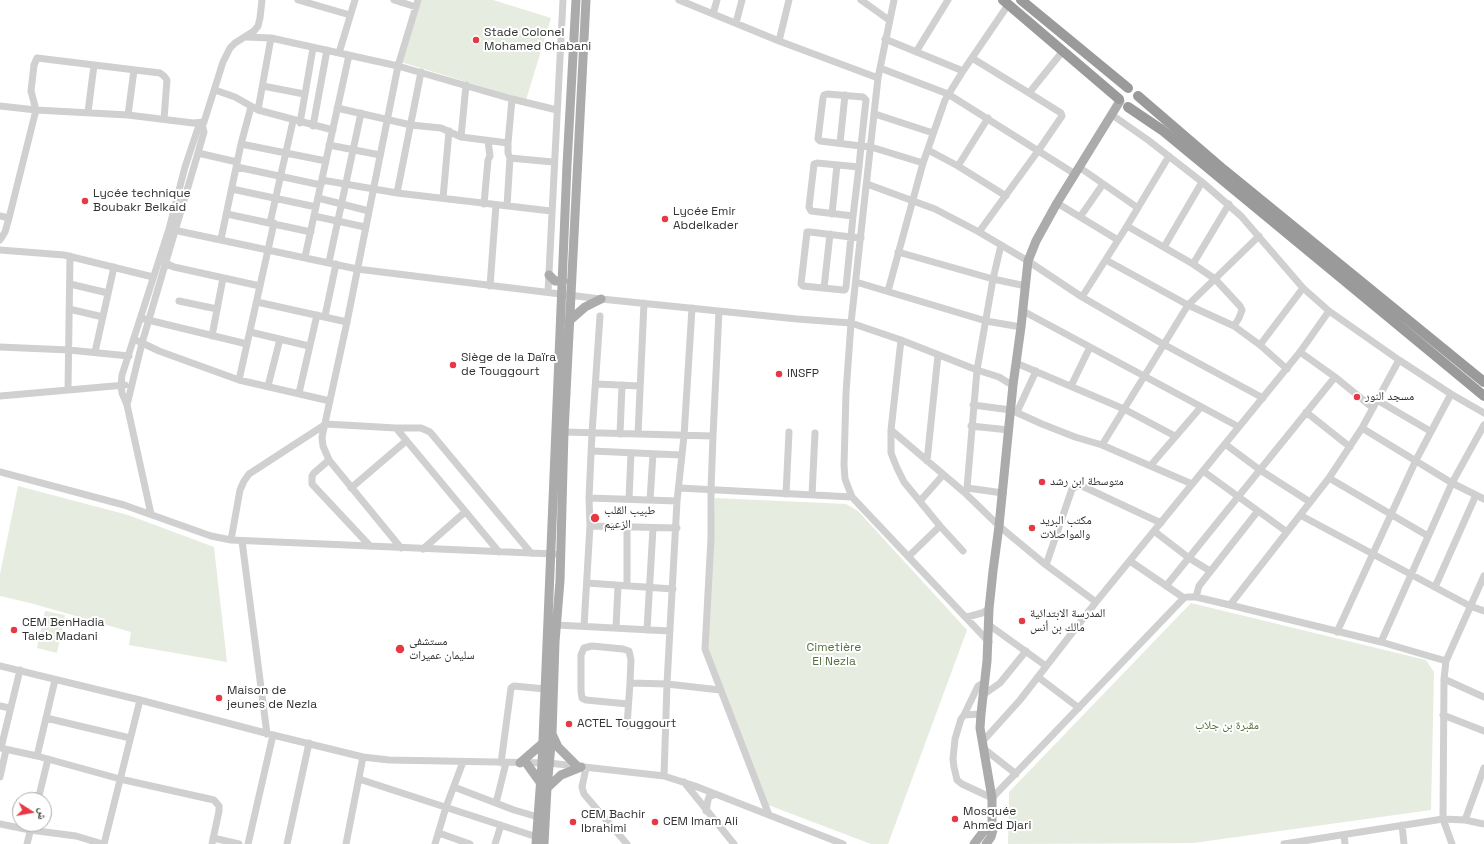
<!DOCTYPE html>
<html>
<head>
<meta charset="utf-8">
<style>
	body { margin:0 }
	#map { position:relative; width:1484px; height:844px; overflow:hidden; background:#fff; font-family:"Space Grotesk","Noto Naskh Arabic",sans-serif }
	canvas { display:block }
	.north { position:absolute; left:12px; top:792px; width:40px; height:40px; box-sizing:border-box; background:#fff; border:1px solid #adadad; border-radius:50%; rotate:101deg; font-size:11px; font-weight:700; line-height:16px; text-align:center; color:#333 }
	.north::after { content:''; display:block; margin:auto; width:14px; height:18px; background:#e63946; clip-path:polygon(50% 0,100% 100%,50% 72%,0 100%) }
</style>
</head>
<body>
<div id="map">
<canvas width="1484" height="844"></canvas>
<div class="north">ش</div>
</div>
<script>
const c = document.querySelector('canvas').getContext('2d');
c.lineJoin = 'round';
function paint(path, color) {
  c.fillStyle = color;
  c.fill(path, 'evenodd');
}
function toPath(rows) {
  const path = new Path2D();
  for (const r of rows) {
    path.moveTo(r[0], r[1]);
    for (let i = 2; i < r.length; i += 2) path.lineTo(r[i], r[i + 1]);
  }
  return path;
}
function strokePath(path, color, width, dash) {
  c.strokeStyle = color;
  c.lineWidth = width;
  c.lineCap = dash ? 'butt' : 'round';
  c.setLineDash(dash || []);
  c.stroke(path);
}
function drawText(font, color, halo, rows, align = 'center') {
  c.font = font + ' "Space Grotesk","Noto Naskh Arabic",sans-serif';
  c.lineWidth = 4;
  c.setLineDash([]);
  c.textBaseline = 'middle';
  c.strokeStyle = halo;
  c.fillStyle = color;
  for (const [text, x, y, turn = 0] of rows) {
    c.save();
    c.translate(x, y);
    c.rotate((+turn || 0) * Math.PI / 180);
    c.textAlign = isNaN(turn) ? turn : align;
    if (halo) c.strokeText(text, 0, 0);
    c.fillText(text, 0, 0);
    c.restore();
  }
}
paint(toPath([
	[420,0,493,0,551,18,526,100,401,62],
	[18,486,128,515,214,547,227,662,129,645,131,632,34,604,0,596,0,574],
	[715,498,846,504,858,511,967,630,888,844,871,844,768,805,707,650],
	[1191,603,1426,660,1434,672,1431,810,1193,843,1008,844,1009,792],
	[45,611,65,615,57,653,37,648]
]), '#e6ecdf');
strokePath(toPath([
	[298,0,350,15],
	[394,0,416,7],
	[679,0,779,41,878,78],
	[861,0,889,20],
	[894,0,878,78,851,323,846,393,844,465,845,479,852,497,989,642],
	[713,14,717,0],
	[736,23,742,0],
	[246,37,271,38,398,66,512,99,557,110],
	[885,39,963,71],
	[779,41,789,0],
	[916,52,948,0],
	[339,53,355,0],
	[972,58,1029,93,1061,113,1062,116,1038,151,979,232],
	[880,68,948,94,1075,174],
	[421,72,397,193,551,211],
	[263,86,304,94],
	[215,90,235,97,258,110,333,130],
	[1029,93,1063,51],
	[0,106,36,110,128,115,193,123,204,122],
	[337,108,411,125,441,128,461,137,466,85],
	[258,110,271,38],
	[88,112,94,65],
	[875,114,933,133],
	[128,115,134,70],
	[1115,117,1148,140,1202,182,1164,247],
	[300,123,313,48],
	[313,126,327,50],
	[461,137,508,143],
	[840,143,845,95],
	[241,144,326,161],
	[329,145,380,155],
	[928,150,958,166,1006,196],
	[198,153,237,162],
	[510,158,553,162],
	[958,166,988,118],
	[237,167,321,185],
	[1079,167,1138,208],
	[322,180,397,193],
	[1202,182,1241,216,1303,288,1329,311,1399,360,1451,394,1484,413],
	[867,184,935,209,979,232,1028,261,1082,297,1163,344,1263,398],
	[232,189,316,207],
	[318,198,369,211],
	[443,198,449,131],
	[1057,203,1118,240],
	[484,204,488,160,490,156,488,141],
	[507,206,510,158,508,153,508,143,512,99],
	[227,214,311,232],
	[832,214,837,165],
	[0,216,9,218],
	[314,216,365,227],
	[853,216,811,211,809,207,814,164,817,163,859,167],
	[1080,217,1103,184],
	[270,223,293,121],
	[1127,226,1193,264,1215,279,1240,306,1242,310,1239,318,1234,326],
	[169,229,357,269,601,299,797,319,851,323,901,340,977,370,999,377,1007,382,1013,385],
	[861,238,851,237,810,232,807,232,801,284,803,286,843,290,845,290,846,287,851,237,853,216,859,167,861,146,866,100,863,97,827,94,824,95,823,98,818,139,820,141,861,146,871,147,923,163],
	[221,239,241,144,251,107],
	[0,240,5,232,9,218,36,110,31,91,34,65,37,58,160,73,164,76,167,80,164,119],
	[0,250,64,255,153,277],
	[898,252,993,279,1026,286],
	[305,257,349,55],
	[1106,260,1188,305,1234,326,1260,345,1287,369],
	[163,262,174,267,260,286],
	[329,262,361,113],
	[1193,264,1229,204],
	[856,282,986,321,1021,327],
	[70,284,108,293],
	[490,286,496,205],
	[824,288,830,234],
	[888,291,923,163,945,100,963,71,1008,5],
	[548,292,563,0],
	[1082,297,1127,226,1169,156],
	[179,301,217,309],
	[257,302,347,322],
	[69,309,103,317],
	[1023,311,1239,427],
	[325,316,336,264],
	[144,319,247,344],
	[250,332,309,346],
	[212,336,223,278],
	[901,340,891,430,964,492,999,526,1046,565,1096,602],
	[138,341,159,351,239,380,330,401],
	[1260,345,1303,288],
	[0,347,69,350,129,356],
	[95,352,114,267],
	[1300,352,1335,377,1373,408],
	[1016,363,1124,409,1175,436],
	[239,380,274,223],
	[596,384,640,386],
	[268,386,280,339],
	[1071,386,1090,347],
	[68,390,70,256],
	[299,393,317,315],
	[0,396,125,385],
	[1377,400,1430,431],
	[127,405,142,343,198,153,204,132,202,124],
	[973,405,1011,410,1042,424,1075,437,1102,445,1188,305,1259,236],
	[1017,412,1036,371],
	[1306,412,1350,447],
	[971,426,1009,430],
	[396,428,421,428,430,432,531,553],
	[1362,428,1452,483,1484,499],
	[891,430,891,453,897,468,904,482,940,526,963,551],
	[564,432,713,436,719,311],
	[620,434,622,385],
	[638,434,644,303],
	[713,436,711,490,711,538,705,649,769,815],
	[1225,444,1260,470,1310,502],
	[1102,445,1192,484],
	[592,451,681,455],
	[329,460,314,473,312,476,312,484,370,546],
	[927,461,938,355],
	[1151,465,1201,407],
	[1203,471,1287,532],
	[0,472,124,505,211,536,231,540,554,554],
	[1329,478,1428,536],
	[351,488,406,441],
	[679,488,852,497],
	[967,488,1003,493],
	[964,492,967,488,977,370,993,279,1001,245],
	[786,494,789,432],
	[812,495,815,433],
	[589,498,677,501],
	[629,499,631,453],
	[650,500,653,454],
	[920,501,943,475],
	[151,514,127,405,122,393,121,385,122,375,169,229,185,167,198,128,204,122,223,62,230,48,235,43,254,31,258,26,260,18,262,0],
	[1300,515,1470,606,1484,611],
	[590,526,677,528],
	[1154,531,1189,558,1210,571],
	[231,540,240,490,244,481,249,474,326,424,396,428,499,552],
	[242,541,267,734],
	[401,548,329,460,323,446,322,437,347,322,398,66,418,0],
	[423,549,465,512],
	[909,556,940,526],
	[1130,561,1184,598],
	[1046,565,1072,489,1077,486,1082,486,1161,523],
	[587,583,673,589],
	[627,586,627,527],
	[1166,586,1335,377],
	[1435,587,1476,495],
	[1196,597,1199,586,1257,512],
	[1230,605,1329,478,1362,428,1399,360],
	[967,617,982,613,989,609],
	[557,625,670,631],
	[989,625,1046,666],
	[584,626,590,526,589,498,592,433,600,316],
	[616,628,618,586],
	[647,630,653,528],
	[1337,632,1416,460,1451,394],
	[1381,642,1452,483,1484,425],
	[0,666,140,700,273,735,363,757,389,760,549,763,664,776,695,786,843,844],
	[1038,677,1079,708],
	[1444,679,1484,697],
	[983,695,1000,683,1026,651],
	[628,704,586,700,582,698,581,691,581,655,584,648,592,646,623,649,629,651,631,660,630,683],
	[0,706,10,708],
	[981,714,964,715,961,719,955,739,953,759,954,767,957,780,962,784,992,798,1180,602,1184,598,1187,597,1196,597,1230,605,1381,642,1446,661],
	[964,715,978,686,985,682],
	[1443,715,1484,731],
	[46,718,130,738],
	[627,726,630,683,667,684,720,690],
	[983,741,1020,700,1096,602,1300,352,1329,311],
	[0,748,37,756,120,779,214,800,219,806,219,811,212,844],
	[1,748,20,670],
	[983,748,1016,774],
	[37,756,55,680],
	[501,763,511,688,514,686,545,689],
	[586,768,582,787,584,794,627,844],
	[664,776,667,684,677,501,684,436,692,308],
	[0,777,6,750],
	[359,779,537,837],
	[684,782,734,844],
	[454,787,514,810,538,817],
	[38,800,48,759],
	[496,803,506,763],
	[706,811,708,800,709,797,715,794],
	[1465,820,1484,768],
	[0,824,30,830,76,836,103,844],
	[1402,825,1404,844],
	[439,833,470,844],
	[1344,835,1345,844],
	[213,838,239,844],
	[27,844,32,824],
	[104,844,140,700],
	[248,844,273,735],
	[287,844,309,743],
	[346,844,363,757],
	[435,844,446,807,463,762],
	[495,844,501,825],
	[1284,844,1443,819,1465,820,1484,824],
	[1452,844,1443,819,1444,679,1446,661,1484,576]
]), '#d0d0d0', 7);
strokePath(toPath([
	[549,275,555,281,563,281],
	[569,321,585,307,601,299],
	[552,734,558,747,578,767],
	[520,763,543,743],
	[527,764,540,782],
	[547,788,561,775,581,767],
	[536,844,542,763,567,165,576,0],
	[544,844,547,788,552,734,555,642,560,581,564,432,586,0],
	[974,844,987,827,992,825],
	[986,844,991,837,993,830,992,825,992,798,980,728,981,714,987,661,989,609,993,571,999,526,1013,385,1021,327,1028,261,1036,241,1057,203,1120,101]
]), '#ababab', 9);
strokePath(toPath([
	[1003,0,1119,99],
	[1021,0,1128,88],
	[1138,96,1224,170,1484,382],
	[1128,107,1162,130,1484,396]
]), '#9a9a9a', 10);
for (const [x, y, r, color] of [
	[476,40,4,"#e63946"],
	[85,201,4,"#e63946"],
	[665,219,4,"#e63946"],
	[453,365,4,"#e63946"],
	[779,374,4,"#e63946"],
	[1357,397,4,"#e63946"],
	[1042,482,4,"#e63946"],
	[595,518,5,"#e63946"],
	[1032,528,4,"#e63946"],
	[1022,621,4,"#e63946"],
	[14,630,4,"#e63946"],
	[400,649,5,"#e63946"],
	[219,698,4,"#e63946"],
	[569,724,4,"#e63946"],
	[955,819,4,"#e63946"],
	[573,822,4,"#e63946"],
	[655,822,4,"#e63946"]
]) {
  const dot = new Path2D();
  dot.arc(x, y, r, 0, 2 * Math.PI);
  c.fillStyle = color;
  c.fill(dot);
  strokePath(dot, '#fff', 1.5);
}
drawText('12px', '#333', '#fff', [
	["Stade Colonel",484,33],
	["Mohamed Chabani",484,47],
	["Lycée technique",93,194],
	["Boubakr Belkaid",93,208],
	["Lycée Emir",673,212],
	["Abdelkader",673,226],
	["Siège de la Daïra",461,358],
	["de Touggourt",461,372],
	["INSFP",787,374],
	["مسجد النور",1365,397],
	["متوسطة ابن رشد",1050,482],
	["طبيب القلب",604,511],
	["الزعيم",604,525],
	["مكتب البريد",1040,521],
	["والمواصلات",1040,535],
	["المدرسة الابتدائية",1030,614],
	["مالك بن أنس",1030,628],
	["CEM BenHadia",22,623],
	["Taleb Madani",22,637],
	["مستشفى",409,642],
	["سليمان عميرات",409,656],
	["Maison de",227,691],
	["jeunes de Nezla",227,705],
	["ACTEL Touggourt",577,724],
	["Mosquée",963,812],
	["Ahmed Djari",963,826],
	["CEM Bachir",581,815],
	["Ibrahimi",581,829],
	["CEM Imam Ali",663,822]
], 'left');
drawText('12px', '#56703f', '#fff', [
	["Cimetière",834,648],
	["El Nezla",834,662],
	["مقبرة بن جلاب",1227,726]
]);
</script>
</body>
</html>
